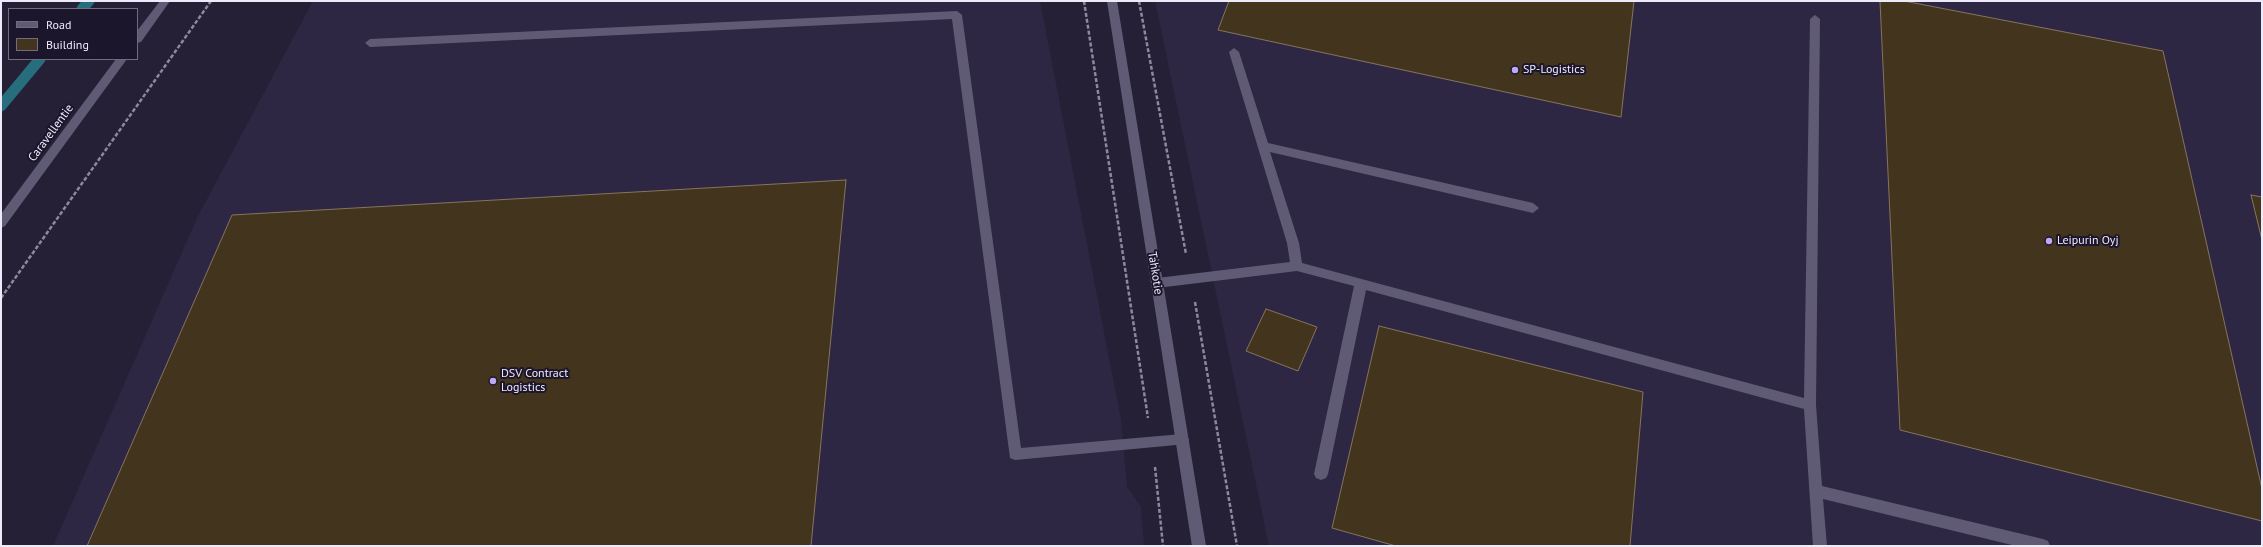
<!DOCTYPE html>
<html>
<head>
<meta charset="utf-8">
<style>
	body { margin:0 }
	#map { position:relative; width:2263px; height:547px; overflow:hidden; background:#252036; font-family:"PT Sans",sans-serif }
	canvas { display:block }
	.frame { position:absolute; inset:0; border:2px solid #edeaf9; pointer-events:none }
	.legend { position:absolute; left:8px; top:8px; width:130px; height:52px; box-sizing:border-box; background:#1c162c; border:1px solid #706b7e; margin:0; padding:5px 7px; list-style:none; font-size:12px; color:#edeaf9 }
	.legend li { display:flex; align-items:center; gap:8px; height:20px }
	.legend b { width:20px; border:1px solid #706b7e }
</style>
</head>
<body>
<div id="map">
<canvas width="2263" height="547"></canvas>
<div class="frame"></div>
<ul class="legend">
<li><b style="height:5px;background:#605b75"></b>Road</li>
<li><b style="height:11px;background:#43341d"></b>Building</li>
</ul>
</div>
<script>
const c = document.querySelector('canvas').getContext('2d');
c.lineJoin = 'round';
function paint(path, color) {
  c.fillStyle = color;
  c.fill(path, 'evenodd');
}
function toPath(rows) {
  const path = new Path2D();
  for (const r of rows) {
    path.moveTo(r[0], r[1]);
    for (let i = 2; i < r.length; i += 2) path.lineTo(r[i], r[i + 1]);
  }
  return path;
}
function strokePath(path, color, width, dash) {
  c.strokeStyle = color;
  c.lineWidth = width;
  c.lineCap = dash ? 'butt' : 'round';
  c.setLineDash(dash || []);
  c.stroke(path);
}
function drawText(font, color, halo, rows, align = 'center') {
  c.font = font + ' "PT Sans",sans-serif';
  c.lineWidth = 4;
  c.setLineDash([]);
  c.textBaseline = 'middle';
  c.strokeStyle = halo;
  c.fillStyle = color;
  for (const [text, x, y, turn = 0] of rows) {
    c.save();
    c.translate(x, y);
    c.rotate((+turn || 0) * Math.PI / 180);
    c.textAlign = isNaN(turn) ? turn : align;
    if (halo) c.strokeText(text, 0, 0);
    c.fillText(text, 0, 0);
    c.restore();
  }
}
paint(toPath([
	[313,1,1040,1,1121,420,1127,487,1141,507,1144,546,53,546,198,216],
	[1155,1,2262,1,2262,546,1269,546]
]), '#2e2744');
strokePath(toPath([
	[82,9,89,1],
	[1,106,40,59]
]), '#266d7d', 11);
const building = toPath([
	[1229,1,1634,1,1621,117,1218,30,1229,1],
	[1880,1,1904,1,2163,51,2262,489,2262,521,1900,430,1880,1],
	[846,180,811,546,87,546,232,215,846,180],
	[2251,195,2262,197,2262,240,2251,195],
	[1266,309,1317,327,1298,371,1246,351,1266,309],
	[1379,326,1643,392,1630,546,1396,546,1332,528,1379,326]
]);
paint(building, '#43341d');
strokePath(building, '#86745c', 1);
strokePath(toPath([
	[1084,1,1148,418],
	[1139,1,1186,254],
	[1,298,211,1],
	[1195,302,1237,546],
	[1155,467,1163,546]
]), '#8d899c', 2.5, [4, 2]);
paint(toPath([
	[957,11,962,15,1021,448,1182,434,1187,436,1189,440,1187,444,1015,460,1010,458,952,19,370,47,365,43,370,39,957,11],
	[1815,15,1820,19,1816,405,1822,486,2043,539,2048,541,2050,546,2016,546,1823,499,1827,546,1813,546,1804,409,1366,290,1328,474,1326,478,1321,480,1316,478,1314,474,1354,286,1297,271,1157,288,1153,287,1151,283,1153,279,1157,278,1290,262,1287,243,1229,52,1234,48,1239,52,1268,143,1533,203,1539,208,1533,213,1270,152,1299,243,1302,263,1804,398,1810,19,1815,15]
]), '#605b75');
paint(toPath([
	[1107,1,1117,1,1206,546,1192,546,1107,1]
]), '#605b75');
paint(toPath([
	[160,1,170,1,141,42,137,43,137,31,160,1],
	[116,59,127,59,5,226,1,228,1,214,116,59]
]), '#605b75');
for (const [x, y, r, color] of [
	[1515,70,4,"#bfa8f4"],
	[2049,241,4,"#bfa8f4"],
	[493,381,4,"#bfa8f4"]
]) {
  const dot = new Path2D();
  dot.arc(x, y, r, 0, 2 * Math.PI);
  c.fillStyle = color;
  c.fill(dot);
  strokePath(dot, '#1c162c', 1.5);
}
drawText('12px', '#edeaf9', '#1c162c', [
	["SP-Logistics",1523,70],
	["Leipurin Oyj",2057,241],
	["DSV Contract",501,374],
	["Logistics",501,388]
], 'left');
drawText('12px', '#edeaf9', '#1c162c', [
	["Caravellentie",51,133,-54],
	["Tahkotie",1155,273,81]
]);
</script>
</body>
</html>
